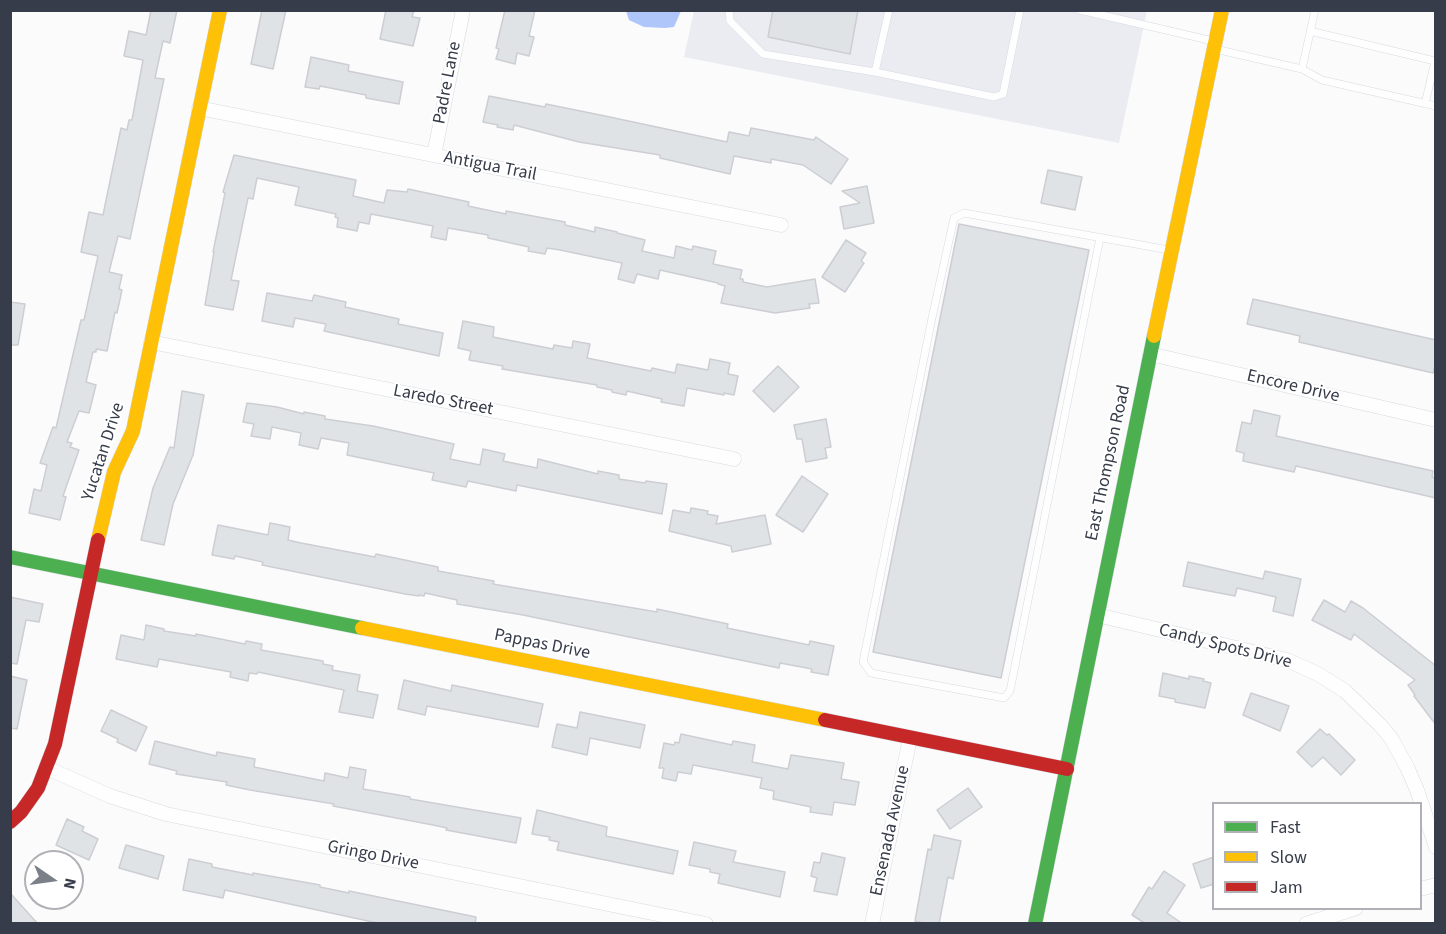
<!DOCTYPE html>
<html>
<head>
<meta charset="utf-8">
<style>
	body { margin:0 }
	#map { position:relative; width:1446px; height:934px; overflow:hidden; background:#fbfbfb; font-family:"Source Sans 3",sans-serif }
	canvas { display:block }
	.frame { position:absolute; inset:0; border:12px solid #363c49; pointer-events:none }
	.legend { position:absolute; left:1212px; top:802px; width:210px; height:108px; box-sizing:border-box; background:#fff; border:2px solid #afb1b6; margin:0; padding:8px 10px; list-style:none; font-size:18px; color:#363c49 }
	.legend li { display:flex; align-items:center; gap:12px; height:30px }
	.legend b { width:30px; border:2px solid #afb1b6 }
	.north { position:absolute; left:24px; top:850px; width:60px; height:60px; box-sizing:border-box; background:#fff; border:2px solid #afb1b6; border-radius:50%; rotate:103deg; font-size:16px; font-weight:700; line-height:24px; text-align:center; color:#363c49 }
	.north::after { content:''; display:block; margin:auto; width:21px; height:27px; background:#7b7f87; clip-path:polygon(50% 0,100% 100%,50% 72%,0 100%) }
</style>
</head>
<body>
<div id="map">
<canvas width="1446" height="934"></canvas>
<div class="frame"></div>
<ul class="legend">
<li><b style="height:8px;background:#4caf50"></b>Fast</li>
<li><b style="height:8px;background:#ffc107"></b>Slow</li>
<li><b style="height:8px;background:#c62828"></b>Jam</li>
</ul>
<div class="north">N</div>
</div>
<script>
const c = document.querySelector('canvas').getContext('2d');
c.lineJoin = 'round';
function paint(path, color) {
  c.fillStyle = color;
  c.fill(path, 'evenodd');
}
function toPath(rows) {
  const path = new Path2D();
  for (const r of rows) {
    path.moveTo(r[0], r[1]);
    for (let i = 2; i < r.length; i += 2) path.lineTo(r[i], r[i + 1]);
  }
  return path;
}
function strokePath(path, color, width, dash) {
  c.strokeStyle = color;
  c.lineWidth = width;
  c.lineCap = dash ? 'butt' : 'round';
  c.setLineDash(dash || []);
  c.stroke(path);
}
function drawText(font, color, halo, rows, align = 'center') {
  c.font = font + ' "Source Sans 3",sans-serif';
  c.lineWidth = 4.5;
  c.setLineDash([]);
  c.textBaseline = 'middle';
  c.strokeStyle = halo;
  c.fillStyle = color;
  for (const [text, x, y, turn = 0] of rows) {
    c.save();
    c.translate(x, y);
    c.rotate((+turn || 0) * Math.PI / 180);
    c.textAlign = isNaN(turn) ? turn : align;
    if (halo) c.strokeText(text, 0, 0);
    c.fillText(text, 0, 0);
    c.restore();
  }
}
paint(toPath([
	[694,11,1147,11,1119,143,684,57]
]), '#eaecf1');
paint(toPath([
	[626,11,681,11,674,27,665,28,644,27,629,20]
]), '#afc6fa');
const building = toPath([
	[151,10,177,10,170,43,163,41,155,78,164,79,130,239,118,236,109,272,122,275,119,289,122,290,117,313,115,312,107,351,96,349,96,352,93,352,86,382,96,385,89,413,79,411,67,442,72,443,70,447,79,450,63,496,66,497,60,520,29,513,34,489,41,491,47,465,40,463,53,427,56,428,81,320,84,320,98,256,81,252,89,212,103,215,121,128,127,130,129,120,132,120,143,60,124,56,129,31,146,35,151,10],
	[262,10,286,10,273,69,251,64,262,10],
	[386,10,414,10,412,17,420,18,413,46,380,39,386,10],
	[505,10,535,10,529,36,534,37,529,56,517,53,515,64,496,59,499,49,496,48,505,10],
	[773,10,858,10,850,54,768,37,773,10],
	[311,57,349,65,348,71,403,82,399,104,366,98,366,95,320,86,319,89,305,87,311,57],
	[489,96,545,107,546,104,605,116,727,142,729,132,749,136,751,128,814,140,816,137,848,159,831,184,803,165,771,159,771,163,734,156,730,174,660,158,660,155,579,142,514,125,513,130,497,127,498,125,483,122,489,96],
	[234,155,356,180,353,196,384,203,387,190,407,192,408,189,469,202,468,206,506,214,506,211,565,222,565,225,595,232,595,227,617,232,617,233,645,240,642,251,674,258,676,246,692,250,693,246,716,251,713,264,742,270,740,279,743,279,743,282,767,287,815,279,819,303,809,304,810,308,775,313,721,303,725,286,718,284,718,283,660,270,658,279,637,274,634,283,618,279,622,263,560,250,547,248,545,254,528,251,529,247,488,238,488,235,448,228,446,240,431,237,433,226,371,214,369,224,359,222,357,231,337,227,338,218,335,217,336,214,295,205,299,187,257,178,253,199,248,198,231,280,239,281,233,310,205,305,214,252,213,252,225,193,223,192,234,155],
	[1048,170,1082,177,1075,210,1041,203,1048,170],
	[867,186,874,223,844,229,840,207,860,203,842,191,867,186],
	[959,224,1089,250,1001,678,873,652,959,224],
	[846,240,866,253,861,261,864,263,845,292,822,277,846,240],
	[267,293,312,301,314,295,346,302,345,307,399,319,398,324,443,333,439,356,324,331,326,324,295,318,293,327,262,321,267,293],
	[1253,299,1436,340,1436,363,1433,373,1299,342,1300,336,1247,324,1253,299],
	[10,302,25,304,18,345,10,345,10,302],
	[463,321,494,327,493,337,553,349,554,345,572,348,573,341,590,344,587,358,651,371,652,368,675,373,677,364,708,370,710,359,730,363,728,374,738,376,734,395,724,393,724,395,687,388,684,406,661,402,662,399,627,391,626,395,612,392,612,390,597,387,597,385,502,369,503,366,469,360,471,351,458,348,463,321],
	[778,366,799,387,774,412,753,391,778,366],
	[182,391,204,395,193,455,173,504,164,545,141,540,153,488,170,447,174,448,182,391],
	[247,403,277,407,304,414,304,412,325,416,325,419,373,426,454,444,450,459,480,465,483,449,505,454,503,461,537,468,538,459,598,474,598,471,619,475,619,479,645,483,646,481,667,484,662,514,517,485,516,491,468,481,466,487,432,480,434,473,347,455,349,443,321,438,318,449,299,445,301,433,272,427,270,439,251,436,254,424,243,422,247,403],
	[1254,410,1280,416,1276,436,1433,471,1432,477,1436,478,1436,498,1296,466,1294,472,1243,461,1244,453,1236,451,1242,422,1251,424,1254,410],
	[826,419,831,447,825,448,827,458,806,462,802,439,797,439,794,425,826,419],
	[802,476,828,494,803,532,776,515,802,476],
	[691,508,708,511,707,514,718,516,716,524,765,515,771,544,732,552,731,546,669,531,673,510,690,513,691,508],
	[270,523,290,527,288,540,301,543,375,557,376,554,438,567,438,571,494,581,493,584,657,612,657,609,728,624,727,628,809,645,810,641,834,646,828,675,811,672,812,669,780,663,779,668,523,615,457,604,457,600,425,593,424,596,419,595,419,596,405,594,262,565,263,562,235,556,234,559,212,555,218,525,268,535,270,523],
	[1188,562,1263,579,1265,571,1301,579,1293,616,1273,611,1276,597,1237,588,1235,596,1183,586,1188,562],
	[10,597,43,604,39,622,26,620,17,664,10,663,10,597],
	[1324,600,1345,612,1351,601,1363,608,1436,666,1436,725,1414,696,1415,695,1408,685,1415,680,1354,634,1351,640,1312,620,1324,600],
	[146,625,164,629,164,631,196,636,196,634,245,644,246,641,262,644,261,650,323,661,323,664,333,666,332,670,360,675,357,691,378,695,373,718,339,712,344,690,258,672,257,674,249,673,248,681,230,677,231,672,159,659,157,667,116,659,121,635,144,640,146,625],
	[1163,673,1189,679,1189,676,1204,679,1203,681,1211,683,1205,708,1175,702,1175,699,1159,696,1163,673],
	[10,676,27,680,17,729,10,728,10,676],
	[404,680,451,691,452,685,543,704,538,727,427,706,425,715,398,709,404,680],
	[1251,693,1289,706,1280,731,1243,715,1251,693],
	[111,710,147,727,136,751,117,742,118,739,101,731,111,710],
	[580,712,645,725,640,748,590,738,587,755,552,747,557,724,577,728,580,712],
	[1320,729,1327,735,1329,734,1355,760,1341,775,1323,757,1312,767,1297,752,1320,729],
	[681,734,732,745,733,741,755,745,752,762,788,769,791,755,844,763,841,779,859,782,855,805,834,802,832,815,810,812,811,807,773,799,774,791,760,788,762,778,693,765,691,774,678,772,676,781,662,778,664,768,659,768,664,743,674,745,675,742,679,743,681,734],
	[155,741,216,756,217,752,255,759,254,767,324,781,325,773,348,778,350,767,366,770,363,789,410,797,410,799,521,818,516,843,446,830,447,828,433,825,333,806,334,804,250,790,226,785,227,782,176,774,177,771,149,764,155,741],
	[968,788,982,807,950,829,937,810,968,788],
	[537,810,607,827,606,836,678,851,673,874,557,850,559,842,549,840,550,837,532,834,537,810],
	[67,819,84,827,82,831,98,839,89,860,56,845,67,819],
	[934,835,961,841,953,879,948,877,939,924,928,924,915,921,928,849,931,850,934,835],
	[694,842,736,851,733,862,785,872,780,897,718,883,720,874,710,872,710,869,689,865,694,842],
	[126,845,164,856,158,879,119,868,126,845],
	[822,853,845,858,837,895,814,891,817,878,811,876,814,862,820,863,822,853],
	[1214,857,1214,884,1201,888,1193,864,1214,857],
	[189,859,212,864,212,867,253,875,253,873,320,885,320,887,349,893,349,891,476,917,475,924,382,924,225,890,223,898,183,890,189,859],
	[1164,871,1185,885,1167,913,1183,924,1146,924,1132,915,1149,887,1152,889,1164,871],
	[10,893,38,924,10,924,10,893]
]);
paint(building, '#e0e3e6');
strokePath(building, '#ccced4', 1.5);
const lane = toPath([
	[729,10,730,21,763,54,875,72],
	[889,10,875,72,994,97,1003,94,1020,10],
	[1080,10,1213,41],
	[1310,31,1435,61,1425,104],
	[1215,49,1302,69,1322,80,1436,106],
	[1302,69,1315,10],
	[1100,238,1010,691,1004,698,871,673,863,662,932,318,954,218,964,213,1169,250]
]);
const street = toPath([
	[199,108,781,225],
	[434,155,463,10],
	[151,342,734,459],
	[1150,354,1436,420],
	[1097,615,1287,660,1318,674,1345,691,1380,725,1391,738,1407,767,1417,790,1436,847],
	[47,768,110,796,166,814,706,924],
	[1420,889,1436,885],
	[872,924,910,738],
	[1306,924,1356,908]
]);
const fast = toPath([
	[10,557,362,628],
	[1035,924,1154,336]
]);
const slow = toPath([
	[1154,336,1222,10],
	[98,540,114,472,133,431,220,10],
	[362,628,825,720]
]);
const jam = toPath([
	[825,720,1067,769],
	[10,822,21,812,38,788,55,744,98,540]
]);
strokePath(lane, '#d6dae1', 8);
strokePath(street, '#d6dae1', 15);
strokePath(fast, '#d6dae1', 15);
strokePath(slow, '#d6dae1', 15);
strokePath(jam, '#d6dae1', 15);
strokePath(lane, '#fefefe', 7);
strokePath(street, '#fefefe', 14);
strokePath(fast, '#4caf50', 14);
strokePath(slow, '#ffc107', 14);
strokePath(jam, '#c62828', 14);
drawText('18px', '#363c49', '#fff', [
	["Padre Lane",448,83,-79],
	["Antigua Trail",490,167,11],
	["Encore Drive",1293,387,13],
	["Laredo Street",443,401,11],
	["Yucatan Drive",104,452,-72],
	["East Thompson Road",1109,463,-78],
	["Pappas Drive",542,645,11],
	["Candy Spots Drive",1225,647,14],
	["Ensenada Avenue",891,831,-78],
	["Gringo Drive",373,856,11]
]);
</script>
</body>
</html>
